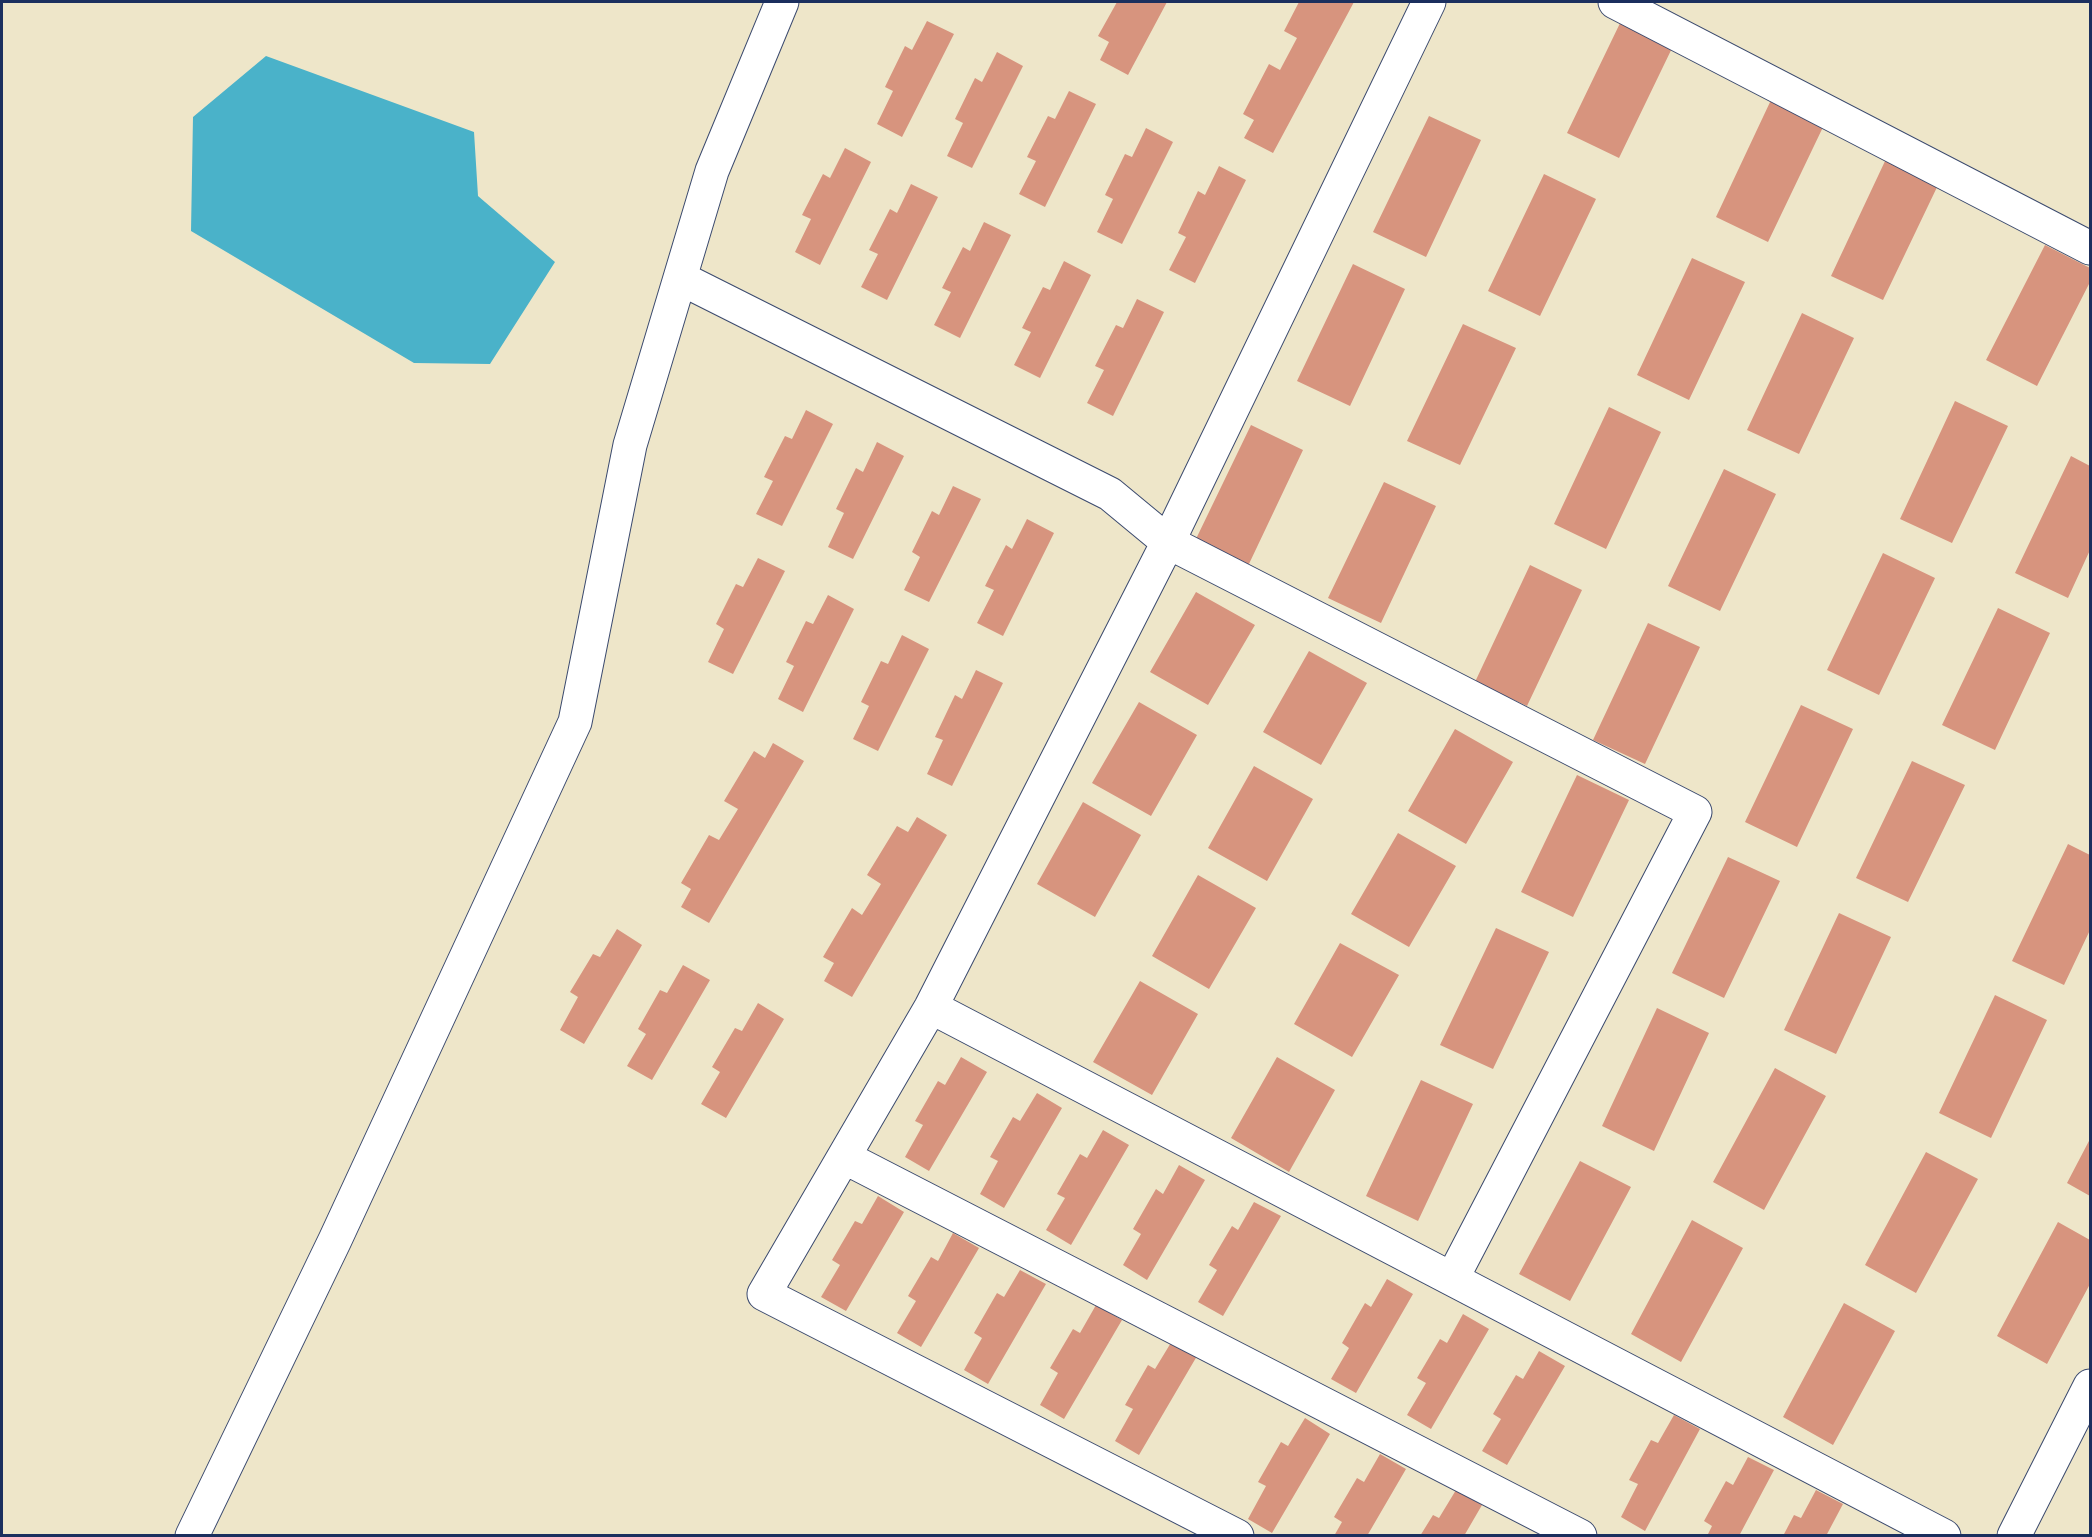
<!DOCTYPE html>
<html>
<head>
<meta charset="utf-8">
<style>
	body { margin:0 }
	#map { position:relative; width:2092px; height:1537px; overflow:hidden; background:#eee6c9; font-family:"Playpen Sans",sans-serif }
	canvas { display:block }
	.frame { position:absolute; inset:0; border:3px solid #1b2f5e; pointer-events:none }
</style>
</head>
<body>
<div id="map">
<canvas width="2092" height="1537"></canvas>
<div class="frame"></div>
</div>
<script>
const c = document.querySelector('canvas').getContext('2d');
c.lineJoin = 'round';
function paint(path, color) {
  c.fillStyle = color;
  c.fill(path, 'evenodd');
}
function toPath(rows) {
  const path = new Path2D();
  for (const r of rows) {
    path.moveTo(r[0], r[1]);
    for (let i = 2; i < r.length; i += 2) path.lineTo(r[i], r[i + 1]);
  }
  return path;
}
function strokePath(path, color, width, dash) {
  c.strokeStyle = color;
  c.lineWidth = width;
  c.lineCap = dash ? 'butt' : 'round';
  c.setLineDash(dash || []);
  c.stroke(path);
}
paint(toPath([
	[266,56,474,132,478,196,555,262,490,364,414,363,191,231,193,117]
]), '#4ab2c9');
paint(toPath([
	[1117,2,1167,2,1128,75,1100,60,1109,42,1098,36],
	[1299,2,1354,2,1273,153,1244,138,1254,120,1243,114,1269,64,1280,70,1297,38,1284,31],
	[1623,17,1675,42,1619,158,1567,133],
	[927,21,954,34,902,137,877,124,893,91,885,87,905,46,912,50],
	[997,52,1023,66,972,168,947,156,963,123,955,119,975,78,982,82],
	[1069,91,1096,104,1045,207,1019,194,1036,161,1027,157,1048,116,1055,119],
	[1771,100,1824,125,1768,242,1716,217],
	[1429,116,1481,140,1426,257,1373,232],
	[1146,128,1173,142,1122,244,1097,232,1113,199,1105,195,1125,154,1132,157],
	[845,148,871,162,820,265,795,252,811,219,802,215,823,174,830,178],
	[1886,159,1939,183,1883,300,1831,276],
	[1219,166,1246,180,1195,283,1169,270,1186,237,1178,233,1198,191,1205,195],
	[1544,174,1596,199,1540,316,1488,291],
	[911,184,938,197,887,300,861,287,878,254,869,250,890,209,897,213],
	[984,222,1011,235,960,338,934,325,951,292,942,288,963,247,970,251],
	[2045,245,2090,268,2090,282,2037,386,1986,360],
	[1692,258,1745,282,1689,400,1637,375],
	[1064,261,1091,275,1040,378,1014,365,1031,332,1022,328,1043,287,1050,290],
	[1353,264,1405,289,1350,406,1297,381],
	[1137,299,1164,312,1113,416,1087,403,1104,370,1095,366,1116,325,1123,328],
	[1802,313,1854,338,1799,454,1747,430],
	[1463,324,1516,348,1460,465,1407,441],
	[1955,401,2008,426,1952,543,1900,519],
	[1609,407,1661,432,1606,549,1554,524],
	[806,410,833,424,782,526,756,514,773,481,764,477,785,436,792,439],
	[1251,425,1303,450,1248,566,1195,541],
	[877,442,904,456,853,559,828,547,844,513,836,509,856,468,863,472],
	[2071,456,2090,466,2090,550,2068,598,2015,573],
	[1724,469,1776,494,1720,611,1668,586],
	[1384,482,1436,506,1381,623,1328,598],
	[953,486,981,499,929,602,904,590,920,557,912,552,932,511,939,515],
	[1027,519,1054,533,1003,636,977,623,994,590,985,586,1006,545,1012,549],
	[1883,553,1935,578,1879,695,1827,670],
	[758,558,785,571,733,674,708,662,724,629,716,624,736,584,743,587],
	[1530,565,1582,590,1527,706,1475,682],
	[1196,592,1255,625,1208,705,1150,672],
	[828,595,854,609,803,712,778,699,794,666,786,662,806,621,813,624],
	[1998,608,2050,633,1995,750,1942,725],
	[1648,623,1700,647,1645,764,1593,740],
	[902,635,929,649,878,751,853,739,869,706,861,702,881,661,888,664],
	[1309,651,1367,683,1321,765,1263,732],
	[976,670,1003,683,952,786,927,774,943,740,935,737,955,695,962,699],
	[1139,702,1197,735,1151,816,1092,783],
	[1801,705,1853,729,1797,847,1745,822],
	[1455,729,1513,762,1466,844,1408,811],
	[773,743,804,761,709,923,681,907,691,889,681,883,709,835,719,840,738,809,724,801,754,751,765,758],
	[1912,761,1965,785,1908,902,1856,878],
	[1254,766,1313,799,1267,881,1208,848],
	[1577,775,1629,800,1573,917,1521,892],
	[1083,802,1141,835,1095,917,1037,884],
	[917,817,947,835,852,997,824,981,834,963,823,957,852,908,862,915,881,884,867,875,897,826,908,832],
	[1398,833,1456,866,1409,947,1351,914],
	[2068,844,2090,855,2090,930,2064,985,2012,961],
	[1728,857,1780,881,1724,998,1672,973],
	[1198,875,1256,908,1209,989,1152,956],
	[1839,913,1891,937,1836,1054,1784,1030],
	[1496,928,1549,952,1493,1069,1440,1045],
	[617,929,642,945,584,1044,560,1030,578,997,570,992,593,954,600,957],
	[1340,943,1399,975,1352,1057,1294,1024],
	[683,965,710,980,652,1080,627,1066,646,1034,638,1029,660,990,667,993],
	[1140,981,1198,1014,1152,1095,1093,1062],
	[1995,995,2047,1020,1991,1138,1939,1113],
	[758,1003,784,1019,726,1118,701,1104,720,1072,712,1067,735,1028,742,1031],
	[1657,1008,1709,1033,1654,1151,1602,1126],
	[961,1057,987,1072,929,1171,905,1157,923,1125,915,1121,938,1081,945,1085],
	[1277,1057,1335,1090,1289,1172,1231,1138],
	[1775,1068,1826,1096,1764,1210,1713,1182],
	[1421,1080,1473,1104,1418,1221,1366,1196],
	[1037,1093,1062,1108,1004,1208,980,1194,998,1161,990,1157,1013,1117,1020,1121],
	[1103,1130,1129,1145,1071,1245,1046,1230,1065,1198,1057,1194,1080,1154,1087,1158],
	[2090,1139,2090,1196,2067,1183],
	[1926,1152,1978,1179,1916,1293,1865,1265],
	[1580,1161,1631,1187,1570,1301,1519,1274],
	[1179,1165,1205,1180,1147,1280,1123,1265,1141,1234,1133,1229,1156,1189,1163,1194],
	[878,1196,904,1212,846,1311,821,1297,840,1265,832,1260,855,1221,862,1224],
	[1254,1202,1281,1216,1223,1316,1198,1302,1217,1270,1209,1265,1232,1226,1238,1230],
	[1692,1220,1743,1248,1681,1362,1631,1334],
	[2058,1222,2090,1240,2090,1284,2047,1364,1997,1336],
	[953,1233,979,1248,921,1347,897,1333,916,1301,908,1296,931,1257,938,1261],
	[1020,1270,1046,1284,988,1384,964,1370,982,1338,974,1333,997,1293,1004,1297],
	[1387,1279,1413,1294,1356,1393,1331,1379,1349,1348,1342,1343,1365,1303,1371,1307],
	[1844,1303,1895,1331,1833,1445,1783,1417],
	[1096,1305,1122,1320,1064,1419,1040,1405,1058,1373,1050,1368,1073,1329,1080,1333],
	[1463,1314,1489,1329,1431,1429,1407,1415,1426,1383,1417,1378,1440,1339,1447,1343],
	[1172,1341,1197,1356,1139,1455,1115,1441,1133,1409,1125,1405,1148,1365,1155,1369],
	[1539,1351,1565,1366,1507,1465,1482,1451,1501,1419,1493,1414,1516,1375,1523,1379],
	[1674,1415,1700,1429,1645,1531,1621,1517,1638,1484,1629,1480,1651,1440,1658,1443],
	[1305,1418,1330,1434,1272,1533,1248,1519,1266,1486,1258,1482,1281,1442,1288,1446],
	[1380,1454,1406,1469,1367,1536,1334,1536,1342,1522,1334,1517,1357,1478,1364,1482],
	[1748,1457,1774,1470,1739,1536,1707,1536,1712,1526,1704,1521,1726,1481,1733,1485],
	[1456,1490,1482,1505,1464,1536,1420,1536,1433,1515,1439,1518],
	[1816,1490,1843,1504,1826,1536,1783,1536,1794,1515,1801,1518]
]), '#d7947e');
const minor = toPath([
	[1615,2,2090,248],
	[680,278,1110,494,1168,542,1695,812,1452,1279],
	[931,1007,1944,1536],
	[844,1157,1580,1536],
	[192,1536,335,1240,575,722,630,445,712,171,782,2],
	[1237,1536,764,1294,931,1007,1168,542,1429,2],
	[2014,1536,2090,1386]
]);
strokePath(minor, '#3b4a6e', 35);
strokePath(minor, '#fff', 33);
</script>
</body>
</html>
